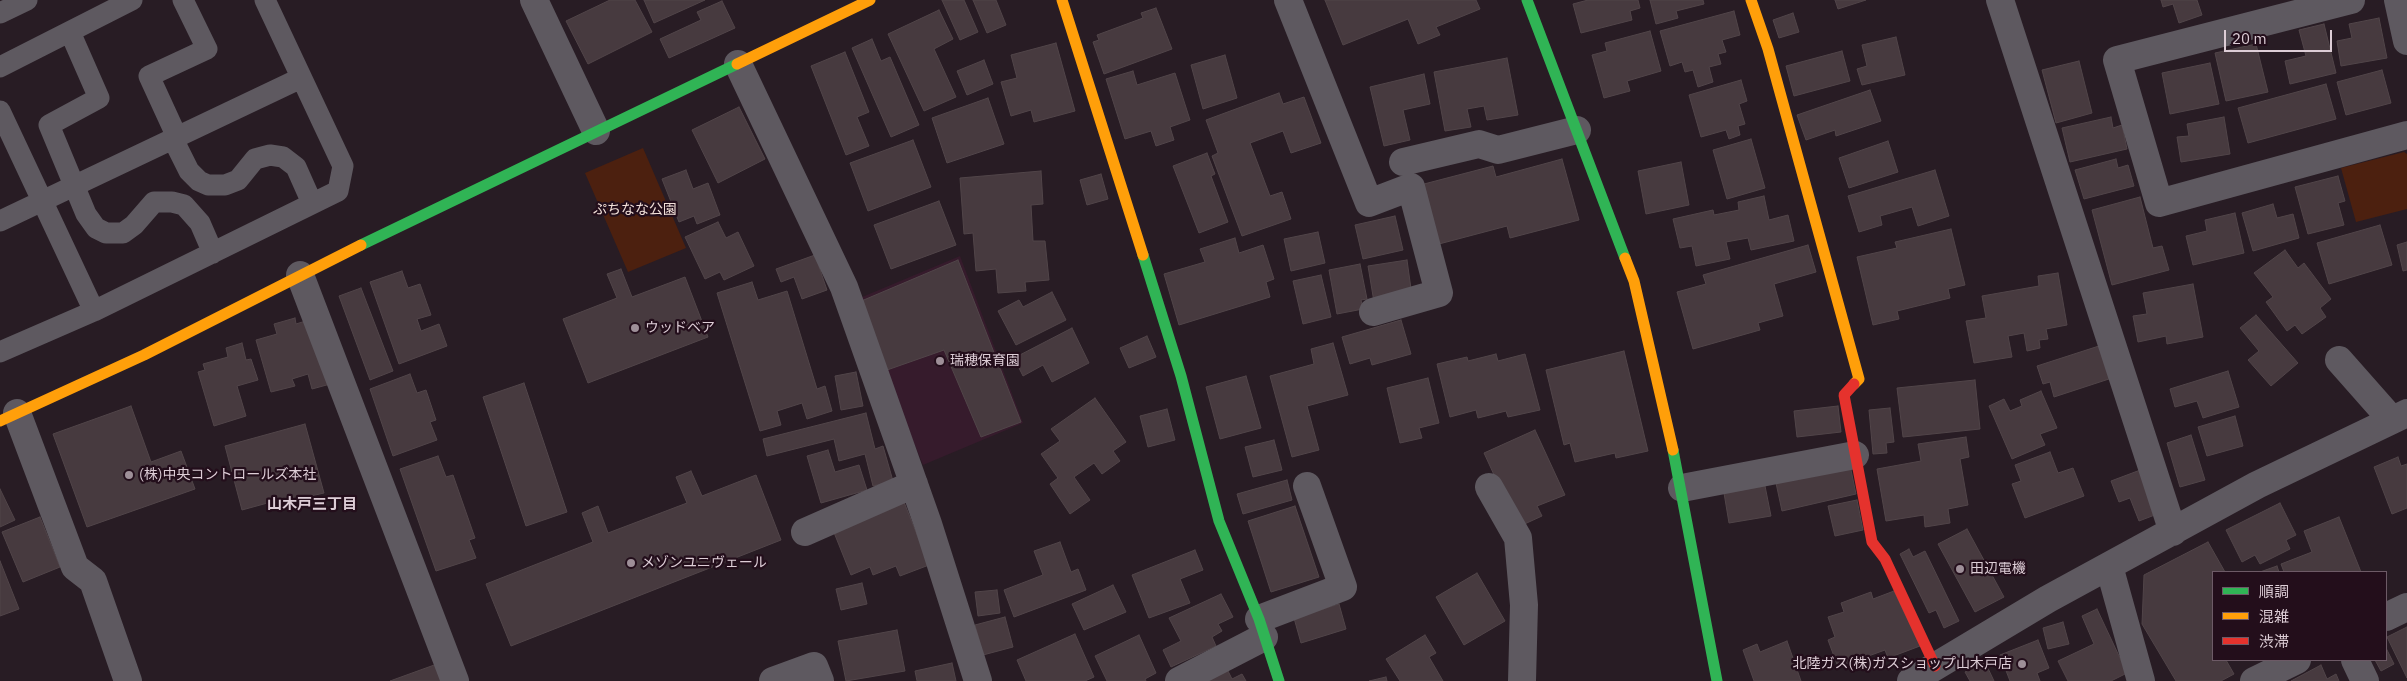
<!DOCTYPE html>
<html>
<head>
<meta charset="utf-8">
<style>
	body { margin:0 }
	#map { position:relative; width:2407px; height:681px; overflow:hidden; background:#281c24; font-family:"IBM Plex Sans","Noto Sans JP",sans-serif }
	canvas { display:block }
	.legend { position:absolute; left:2212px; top:571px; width:175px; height:90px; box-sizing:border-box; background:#230e1b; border:1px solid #6d5a66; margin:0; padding:6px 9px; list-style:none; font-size:15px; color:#ddcdd6 }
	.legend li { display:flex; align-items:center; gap:10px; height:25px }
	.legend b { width:25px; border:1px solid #6d5a66 }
	.scale { position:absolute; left:2224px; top:30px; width:108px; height:22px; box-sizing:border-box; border:2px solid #ddcdd6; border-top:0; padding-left:6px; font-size:15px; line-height:18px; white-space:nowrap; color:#ddcdd6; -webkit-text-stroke:4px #230e1b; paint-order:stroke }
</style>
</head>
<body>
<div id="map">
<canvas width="2407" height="681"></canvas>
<ul class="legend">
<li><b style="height:6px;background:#30b455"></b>順調</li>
<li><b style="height:6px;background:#ff9f0a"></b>混雑</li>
<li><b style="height:6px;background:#e5322d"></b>渋滞</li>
</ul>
<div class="scale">20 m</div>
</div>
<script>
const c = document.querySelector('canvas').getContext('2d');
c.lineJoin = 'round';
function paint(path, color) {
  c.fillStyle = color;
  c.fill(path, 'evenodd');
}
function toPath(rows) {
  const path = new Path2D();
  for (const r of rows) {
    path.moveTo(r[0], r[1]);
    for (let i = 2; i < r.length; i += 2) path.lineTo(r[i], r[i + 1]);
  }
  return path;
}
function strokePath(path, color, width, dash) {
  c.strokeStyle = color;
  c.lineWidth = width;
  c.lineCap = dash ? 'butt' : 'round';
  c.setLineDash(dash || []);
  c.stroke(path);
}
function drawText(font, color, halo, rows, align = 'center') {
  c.font = font + ' "IBM Plex Sans","Noto Sans JP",sans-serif';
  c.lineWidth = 4.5;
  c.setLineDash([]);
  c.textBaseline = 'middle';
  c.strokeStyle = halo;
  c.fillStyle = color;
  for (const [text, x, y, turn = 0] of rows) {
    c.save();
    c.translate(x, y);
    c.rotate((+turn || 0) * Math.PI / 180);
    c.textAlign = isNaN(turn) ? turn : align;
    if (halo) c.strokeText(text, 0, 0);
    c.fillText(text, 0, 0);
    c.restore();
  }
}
paint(toPath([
	[960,256,1023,423,923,465,855,300]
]), '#361b2c');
paint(toPath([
	[643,148,686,248,628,272,585,173],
	[2404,152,2407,154,2407,209,2356,222,2341,168]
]), '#4c200f');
const building = toPath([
	[610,0,635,0,652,32,588,64,566,21,610,0],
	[644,0,705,0,654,23,644,0],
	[942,0,964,0,978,32,960,40,942,0],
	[973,0,996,0,1006,25,987,33,973,0],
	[1325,0,1476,0,1480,9,1436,27,1440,35,1418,44,1408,19,1343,45,1325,0],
	[1588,0,1638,0,1640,8,1630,11,1632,20,1581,33,1573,4,1588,0],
	[1650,0,1703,0,1704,4,1676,11,1678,18,1656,24,1650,0],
	[1835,0,1866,0,1838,9,1835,0],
	[2161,0,2197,0,2202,15,2179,23,2173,4,2163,7,2161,0],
	[722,1,735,28,669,58,660,39,701,20,697,12,722,1],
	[1156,8,1172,49,1104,74,1093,42,1099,40,1097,35,1143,18,1141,13,1156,8],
	[939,10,953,39,934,49,956,97,924,111,888,34,939,10],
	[1734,11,1740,35,1722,40,1726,52,1718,54,1721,64,1709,67,1713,82,1698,87,1693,70,1685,72,1682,62,1670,66,1660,31,1734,11],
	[1793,13,1799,32,1779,38,1773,20,1793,13],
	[2379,18,2387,58,2341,66,2337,41,2352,38,2349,24,2379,18],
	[2324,24,2336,73,2290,84,2285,61,2306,56,2299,30,2324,24],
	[1650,31,1661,71,1627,81,1630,91,1604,98,1592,55,1607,51,1605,43,1650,31],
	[1896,37,1905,75,1862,85,1857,69,1867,66,1862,45,1896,37],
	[872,39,881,61,890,57,919,125,891,137,852,48,872,39],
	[1056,43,1075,111,1034,122,1031,110,1011,116,1001,82,1017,78,1011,55,1056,43],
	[2256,44,2268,92,2226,101,2215,53,2256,44],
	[1842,51,1850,81,1794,96,1786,66,1842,51],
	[845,52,869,112,857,117,869,146,846,155,811,66,845,52],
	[1225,55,1237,98,1203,109,1191,65,1225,55],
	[1507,58,1518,115,1487,120,1484,106,1467,109,1471,127,1445,131,1434,72,1507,58],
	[984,60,993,84,967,95,957,71,984,60],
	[2079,61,2092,113,2056,123,2042,70,2079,61],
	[2210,63,2219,104,2170,114,2162,73,2210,63],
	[2382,70,2391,103,2346,115,2337,82,2382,70],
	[1133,71,1137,85,1175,73,1190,120,1170,127,1174,140,1156,146,1151,131,1125,139,1106,79,1133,71],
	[1424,74,1430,104,1403,110,1410,140,1384,146,1370,87,1424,74],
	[1741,80,1747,101,1739,104,1745,124,1738,126,1740,135,1729,139,1726,130,1701,137,1689,95,1741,80],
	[2326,84,2336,119,2248,143,2238,108,2326,84],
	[1870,90,1881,121,1836,136,1835,130,1806,140,1797,115,1870,90],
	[1279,93,1283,104,1304,97,1321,143,1291,153,1283,131,1250,143,1270,196,1282,192,1291,219,1242,236,1212,156,1218,153,1206,120,1279,93],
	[988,98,1004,144,947,163,932,118,988,98],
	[739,107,765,159,718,183,692,130,739,107],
	[2111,117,2113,128,2122,125,2127,149,2070,162,2062,128,2111,117],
	[2224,117,2230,154,2181,162,2177,137,2189,136,2187,124,2224,117],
	[1751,139,1765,188,1727,199,1713,150,1751,139],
	[913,140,931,187,868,211,850,163,913,140],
	[1888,141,1898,172,1849,188,1839,158,1888,141],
	[1207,153,1215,174,1211,176,1228,222,1199,233,1173,166,1207,153],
	[1562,159,1579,220,1510,238,1507,226,1439,244,1424,184,1493,166,1496,177,1562,159],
	[2116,159,2118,168,2128,165,2134,186,2084,199,2075,170,2116,159],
	[1681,162,1689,205,1646,214,1638,171,1681,162],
	[686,170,693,189,708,183,720,215,697,224,694,216,679,222,662,179,686,170],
	[1935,170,1949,216,1918,226,1912,207,1880,216,1882,225,1859,232,1848,196,1935,170],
	[1041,171,1043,204,1031,205,1033,241,1045,241,1049,280,1025,282,1026,291,998,293,996,269,976,271,973,233,964,234,960,178,1041,171],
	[1101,174,1108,199,1087,205,1080,180,1101,174],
	[2338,176,2345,201,2338,203,2344,225,2308,234,2295,187,2338,176],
	[1764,196,1769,220,1788,215,1794,241,1751,250,1748,238,1726,242,1730,259,1696,266,1692,246,1680,248,1673,219,1713,210,1714,215,1739,210,1738,202,1764,196],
	[2140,197,2153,248,2162,246,2169,270,2112,285,2092,210,2140,197],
	[939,201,956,245,891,269,874,225,939,201],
	[2273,204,2277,218,2293,214,2299,238,2253,251,2242,213,2273,204],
	[2235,213,2244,253,2193,265,2186,236,2207,231,2205,220,2235,213],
	[1395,216,1403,250,1363,259,1355,225,1395,216],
	[718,222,726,238,738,232,754,266,724,280,720,272,705,279,685,237,718,222],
	[2380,225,2392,265,2329,284,2317,243,2380,225],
	[1951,229,1965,285,1948,289,1950,298,1897,311,1899,319,1873,325,1857,257,1897,248,1895,242,1951,229],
	[1318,232,1325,263,1291,271,1284,239,1318,232],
	[1235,238,1239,253,1263,245,1274,279,1266,282,1270,297,1179,325,1164,274,1205,262,1200,249,1235,238],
	[2407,242,2407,270,2403,271,2397,245,2407,242],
	[1808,245,1816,272,1774,284,1783,316,1758,323,1760,330,1693,349,1677,292,1706,284,1703,275,1808,245],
	[2285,250,2298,268,2304,263,2331,299,2320,308,2326,317,2302,334,2295,325,2287,331,2266,302,2273,297,2254,273,2285,250],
	[815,255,827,290,802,299,794,277,781,282,776,269,815,255],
	[958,260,1021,422,981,437,944,350,887,370,859,302,958,260],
	[1407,260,1412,296,1374,302,1368,266,1407,260],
	[1360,264,1367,299,1361,300,1363,309,1337,314,1329,270,1360,264],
	[621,269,632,297,685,277,708,337,588,383,563,319,617,298,607,274,621,269],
	[402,271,408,288,420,284,431,315,417,319,421,331,439,324,447,346,399,364,370,282,402,271],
	[2058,273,2067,325,2046,329,2048,339,2039,340,2040,348,2027,351,2024,333,2008,336,2012,357,1974,363,1966,321,1986,318,1982,296,2039,286,2038,276,2058,273],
	[1321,275,1331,317,1303,324,1293,281,1321,275],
	[752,282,758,300,787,291,817,389,825,386,832,411,807,419,802,403,777,411,781,425,760,431,717,293,752,282],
	[2193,284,2203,337,2167,344,2166,336,2138,342,2133,316,2147,314,2143,293,2193,284],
	[361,288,393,371,370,380,339,296,361,288],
	[1052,292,1066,320,1016,345,998,311,1019,300,1023,307,1052,292],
	[2256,315,2298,363,2271,386,2248,360,2259,351,2240,328,2256,315],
	[295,318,296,324,312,319,334,383,312,389,308,374,292,379,295,386,271,392,256,340,277,334,274,324,295,318],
	[1401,320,1411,354,1372,365,1370,358,1350,364,1342,337,1401,320],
	[1072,328,1089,363,1052,382,1043,365,1023,376,1014,358,1072,328],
	[1147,336,1156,357,1129,368,1120,348,1147,336],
	[242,343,246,360,251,359,258,380,237,386,246,416,214,426,198,372,205,370,203,364,228,357,226,348,242,343],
	[1333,343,1348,395,1307,406,1319,450,1292,457,1270,376,1314,364,1311,349,1333,343],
	[2102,345,2112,378,2054,397,2050,382,2043,384,2037,366,2102,345],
	[1624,351,1648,451,1616,458,1615,453,1575,462,1570,443,1564,445,1546,370,1624,351],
	[1496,354,1498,361,1525,354,1540,410,1508,417,1506,411,1478,418,1476,410,1450,417,1437,364,1467,357,1468,361,1496,354],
	[2228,371,2239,407,2203,418,2197,401,2175,407,2170,389,2228,371],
	[856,372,863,406,841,410,835,376,856,372],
	[410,374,417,393,426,390,436,420,430,422,437,440,393,456,370,389,410,374],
	[1246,376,1261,428,1220,439,1206,387,1246,376],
	[1428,378,1439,423,1419,428,1422,438,1400,443,1387,388,1428,378],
	[1975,380,1980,429,1903,437,1897,388,1975,380],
	[524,383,567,512,526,526,483,397,524,383],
	[2041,391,2057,428,2040,434,2045,445,2012,459,1989,406,2004,399,2010,411,2022,406,2020,400,2041,391],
	[1095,398,1126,442,1113,451,1120,461,1102,474,1094,463,1074,477,1090,500,1070,514,1050,484,1058,478,1041,454,1060,441,1051,429,1095,398],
	[131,406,151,462,181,451,195,489,87,527,53,434,131,406],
	[1838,406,1841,432,1797,437,1794,411,1838,406],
	[1890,408,1894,442,1886,443,1887,453,1873,454,1869,410,1890,408],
	[1167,409,1175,440,1148,447,1140,416,1167,409],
	[866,413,875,449,883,446,893,481,873,486,865,454,839,461,834,439,767,456,763,439,866,413],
	[2235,416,2243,446,2207,456,2198,427,2235,416],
	[305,424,324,493,294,500,293,496,242,510,225,446,305,424],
	[1535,430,1565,495,1537,506,1542,516,1518,527,1484,453,1535,430],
	[2191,435,2205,480,2180,487,2167,443,2191,435],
	[1966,437,1969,457,1960,459,1968,505,1948,509,1950,523,1925,527,1924,515,1886,521,1877,469,1921,461,1918,444,1966,437],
	[1274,440,1282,470,1253,477,1245,447,1274,440],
	[828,450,835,472,859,465,867,490,821,503,807,456,828,450],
	[2050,452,2058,473,2073,468,2084,496,2025,518,2012,484,2021,481,2015,465,2050,452],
	[438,456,446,477,453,475,475,538,469,540,476,558,436,571,400,469,438,456],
	[2398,457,2401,466,2407,464,2407,508,2392,514,2374,467,2398,457],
	[1850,465,1856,494,1782,511,1776,483,1850,465],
	[2143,469,2160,513,2139,521,2130,498,2119,502,2111,481,2143,469],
	[691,471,702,496,756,475,781,540,511,646,486,584,593,542,582,513,598,506,608,533,687,503,676,477,691,471],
	[1287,480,1292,500,1243,514,1237,494,1287,480],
	[1765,486,1771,516,1729,523,1724,493,1765,486],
	[0,489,15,520,0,527,0,489],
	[1857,500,1863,530,1835,536,1828,506,1857,500],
	[904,502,929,565,900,576,896,566,873,575,870,567,851,575,833,530,904,502],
	[2280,503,2296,535,2286,540,2290,549,2260,564,2255,555,2242,562,2226,530,2280,503],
	[1295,506,1319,577,1271,592,1248,521,1295,506],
	[40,517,60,567,23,582,2,532,40,517],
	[2339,517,2361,572,2284,572,2281,564,2312,552,2304,531,2339,517],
	[1967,529,2004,597,1975,612,1938,544,1967,529],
	[1060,542,1071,572,1078,569,1086,590,1014,617,1004,590,1043,575,1034,551,1060,542],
	[2208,542,2225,572,2213,572,2213,660,2226,660,2234,674,2221,681,2176,681,2142,624,2144,575,2208,542],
	[1909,549,1913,557,1925,551,1959,621,1944,628,1936,610,1929,613,1900,554,1909,549],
	[1195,550,1203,570,1180,579,1190,603,1149,618,1132,575,1195,550],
	[0,561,19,609,0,616,0,561],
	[2277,566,2279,572,2260,572,2277,566],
	[1477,573,1505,621,1464,645,1436,597,1477,573],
	[862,583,867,604,841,610,836,589,862,583],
	[1113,585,1126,612,1084,630,1072,604,1113,585],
	[997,590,1000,613,978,616,975,592,997,590],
	[1894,591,1920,646,1888,658,1885,650,1838,667,1828,640,1835,637,1828,617,1844,612,1841,603,1871,592,1873,599,1894,591],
	[1221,594,1233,617,1218,624,1222,631,1212,637,1216,646,1171,667,1163,650,1181,641,1169,618,1221,594],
	[1339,604,1346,629,1301,643,1294,618,1339,604],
	[2097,609,2127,673,2111,681,2068,681,2058,661,2094,644,2082,616,2097,609],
	[1005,617,1013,647,983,655,975,625,1005,617],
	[2063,622,2069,644,2048,649,2043,628,2063,622],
	[2407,627,2407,678,2387,637,2407,627],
	[897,630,905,671,846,681,838,641,897,630],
	[1075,634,1094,677,1085,681,1026,681,1017,660,1075,634],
	[1139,635,1156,673,1145,679,1146,681,1107,681,1095,656,1139,635],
	[1425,635,1436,653,1429,657,1443,681,1400,681,1386,659,1425,635],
	[2038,640,2049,668,2037,673,2040,681,2010,681,2000,655,2038,640],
	[1787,641,1801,681,1754,681,1743,650,1757,644,1760,652,1787,641],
	[2386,648,2394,664,2381,671,2375,660,2386,660,2386,648],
	[1985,662,1994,681,1970,681,1965,672,1985,662],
	[952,663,956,681,917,681,915,671,952,663],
	[437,664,443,681,390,681,437,664],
	[2321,665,2327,679,2336,674,2339,681,2291,681,2321,665],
	[1228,671,1232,679,1242,674,1246,681,1207,681,1228,671],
	[1386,677,1387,681,1369,681,1386,677]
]);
paint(building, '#473a3f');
strokePath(building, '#514549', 1);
strokePath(toPath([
	[0,13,27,0],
	[70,32,99,98,49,125,86,214,96,228,106,233,123,233,134,225,154,202,172,202,184,205,200,223,213,253],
	[0,67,132,0],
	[0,111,94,311],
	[177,137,149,76,207,49,183,0],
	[173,139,189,171,199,181,208,185,225,185,238,180,255,159,270,155,283,157,296,167,312,203],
	[0,221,301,78],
	[0,352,94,311,338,191,343,166,265,0]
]), '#5e5960', 21);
strokePath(toPath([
	[534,0,596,131],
	[1288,0,1369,203,1411,187,1439,293,1373,312],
	[2000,0,2173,532],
	[2351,0,2117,60,2159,203,2407,135],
	[2398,0,2407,41],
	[738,64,844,287,928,524,978,681],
	[1403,162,1479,144,1498,150,1577,130],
	[300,275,455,681],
	[2339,360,2392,420],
	[17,413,75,567,93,581,128,681],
	[1489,487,1518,538,1524,605,1522,681],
	[1682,488,1855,455],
	[805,532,914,484],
	[2109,566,2141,681],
	[2386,617,2407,607],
	[1259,619,1343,587,1307,486],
	[2355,660,2365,681],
	[773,681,814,666,820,681],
	[1179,681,1264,637],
	[1911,681,2048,599,2257,485,2407,413],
	[2254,681,2297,660]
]), '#5e5960', 28);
strokePath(toPath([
	[1527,0,1625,258],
	[361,245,737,64],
	[1143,255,1181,376,1219,521,1259,619,1279,681],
	[1673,450,1717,681]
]), '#30b455', 11);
strokePath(toPath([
	[1062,0,1143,255],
	[1751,0,1768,49,1859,379,1854,384],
	[737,64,870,0],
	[1625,258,1634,281,1673,450],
	[0,421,144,355,361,245]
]), '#ff9f0a', 11);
strokePath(toPath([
	[1854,384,1844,395,1872,542,1885,559,1935,666]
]), '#e5322d', 11);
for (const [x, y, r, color] of [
	[635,328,5,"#9e8f98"],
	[940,361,5,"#9e8f98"],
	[129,475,5,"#9e8f98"],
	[631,563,5,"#9e8f98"],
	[1960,569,5,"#9e8f98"],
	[2022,664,5,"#9e8f98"]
]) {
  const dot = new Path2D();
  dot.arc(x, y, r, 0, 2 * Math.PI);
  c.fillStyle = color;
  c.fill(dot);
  strokePath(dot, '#230e1b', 2);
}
drawText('14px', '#f2e0d9', '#230e1b', [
	["ぷちなな公園",635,210]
]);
drawText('14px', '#ddcdd6', '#230e1b', [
	["ウッドベア",645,328],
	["瑞穂保育園",950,361],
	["(株)中央コントロールズ本社",139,475],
	["メゾンユニヴェール",641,563],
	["田辺電機",1970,569],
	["北陸ガス(株)ガスショップ山木戸店",2012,664,"right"]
], 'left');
drawText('bold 15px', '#ddcdd6', '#230e1b', [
	["山木戸三丁目",312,505]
]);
</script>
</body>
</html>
